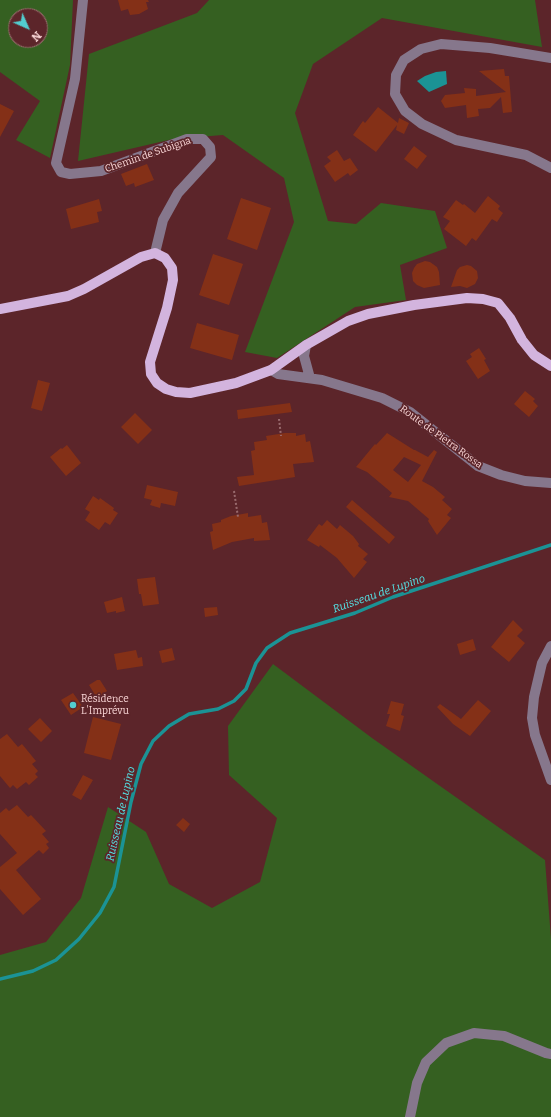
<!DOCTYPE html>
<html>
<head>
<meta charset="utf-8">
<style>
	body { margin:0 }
	#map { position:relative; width:551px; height:1117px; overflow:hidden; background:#5c252a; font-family:Bitter,serif }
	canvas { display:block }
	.north { position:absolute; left:8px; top:8px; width:40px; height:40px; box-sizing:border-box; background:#5c252a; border:1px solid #9b6c6f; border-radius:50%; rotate:135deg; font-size:11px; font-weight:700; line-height:16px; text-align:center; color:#fad7d7 }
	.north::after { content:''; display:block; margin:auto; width:14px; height:18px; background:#52cdcf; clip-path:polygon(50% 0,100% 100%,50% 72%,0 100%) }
</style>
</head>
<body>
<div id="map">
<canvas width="551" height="1117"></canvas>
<div class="north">N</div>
</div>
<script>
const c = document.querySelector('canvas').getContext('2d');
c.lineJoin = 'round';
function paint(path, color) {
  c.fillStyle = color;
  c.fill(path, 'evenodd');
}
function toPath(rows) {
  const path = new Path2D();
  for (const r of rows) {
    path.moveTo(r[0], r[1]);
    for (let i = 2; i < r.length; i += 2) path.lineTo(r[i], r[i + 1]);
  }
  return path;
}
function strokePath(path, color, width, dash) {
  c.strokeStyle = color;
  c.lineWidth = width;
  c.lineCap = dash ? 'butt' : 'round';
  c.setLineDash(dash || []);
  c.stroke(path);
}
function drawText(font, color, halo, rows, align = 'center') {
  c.font = font + ' Bitter,serif';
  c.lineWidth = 3.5;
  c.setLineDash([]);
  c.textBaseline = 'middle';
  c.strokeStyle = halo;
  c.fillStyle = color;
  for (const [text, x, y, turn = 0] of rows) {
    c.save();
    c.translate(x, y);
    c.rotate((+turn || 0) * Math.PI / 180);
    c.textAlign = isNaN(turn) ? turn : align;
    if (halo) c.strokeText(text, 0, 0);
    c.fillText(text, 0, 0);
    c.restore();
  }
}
paint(toPath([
	[0,0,73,0,70,65,50,158,16,140,40,101,0,72],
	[16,16,40,16,40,40,16,40],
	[209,0,535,0,542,47,382,18,313,64,295,113,328,221,356,224,381,203,435,211,447,248,400,265,406,300,355,307,277,358,245,352,294,222,284,178,223,135,173,139,78,161,89,54,197,13],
	[273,664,372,738,545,860,551,939,551,1117,0,1117,0,955,46,942,81,898,108,807,146,832,169,884,212,908,260,882,277,818,229,775,228,726]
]), '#356021');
paint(toPath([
	[446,71,447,84,429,92,417,81,425,76,436,72]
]), '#1b9395');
strokePath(toPath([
	[0,979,33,971,56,960,79,939,100,913,114,887,131,802,141,764,153,741,169,726,189,714,218,709,234,701,246,689,256,663,267,648,290,633,355,613,393,597,551,545]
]), '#1b9395', 3.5);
paint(toPath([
	[118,0,148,0,149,2,146,2,148,9,139,14,130,15,128,9,121,11],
	[504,69,505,76,509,76,512,112,503,113,501,97,490,108,478,109,479,116,467,118,466,105,445,108,441,101,445,95,465,93,464,88,476,89,476,96,506,92,479,71],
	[0,104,14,111,0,137],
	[378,107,398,123,399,118,409,123,404,134,396,130,397,125,376,152,353,135,363,121,365,123],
	[414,146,427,156,417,169,404,159],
	[337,150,344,161,350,158,358,170,350,176,348,173,335,182,324,166,331,161,327,157],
	[147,164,154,180,135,187,134,183,126,186,121,174],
	[488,196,500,206,498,209,503,213,497,222,492,219,476,241,472,238,466,246,444,229,450,221,443,217,456,200,463,205,464,204,475,213],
	[241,198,271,208,257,250,227,239],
	[99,199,102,211,97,212,99,222,71,229,66,209],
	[213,254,243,264,229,305,199,295],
	[425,261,430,262,437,267,439,272,440,285,424,288,417,285,413,281,412,273,414,268,417,264],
	[467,265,471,266,477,271,478,278,475,284,467,288,460,286,451,287,457,270,460,267],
	[197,323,239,335,232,360,190,348],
	[479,348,486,359,484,360,490,371,478,379,466,361,472,357,470,354],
	[38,380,50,383,42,411,31,408],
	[525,391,535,399,533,401,538,406,529,417,514,404],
	[290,403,292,412,238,419,237,410],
	[135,413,152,430,138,444,121,427],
	[285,433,296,433,296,436,305,434,306,442,310,441,314,462,293,464,295,477,239,486,237,477,254,475,251,451,255,450,254,442,267,440,266,436],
	[387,433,414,450,415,450,428,457,434,450,437,452,422,481,433,487,445,497,442,500,452,509,447,515,451,518,437,535,428,521,429,519,408,501,389,497,392,493,367,472,356,467,375,444,376,445],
	[404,457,421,465,408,482,393,470],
	[67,445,81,463,66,476,50,457,61,448,62,449],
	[147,485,178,492,175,506,161,503,160,508,150,505,152,500,144,498],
	[93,496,99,500,100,498,114,508,113,510,118,513,110,525,105,522,99,530,85,520,90,512,85,509],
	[352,500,395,537,389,544,346,507],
	[248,513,248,517,261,515,262,523,267,522,270,540,254,541,254,538,232,542,213,550,210,532,213,531,212,524,221,522,221,520,231,516],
	[327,520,337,529,340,525,353,536,359,544,358,546,368,554,363,559,367,562,354,578,337,558,320,545,319,547,307,540,319,524,322,526],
	[155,577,159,604,143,606,141,594,139,594,137,579],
	[122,597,125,611,116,613,116,611,107,613,104,602],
	[217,607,218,615,205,617,204,608],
	[513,620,523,630,517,636,525,643,509,662,491,647],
	[473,639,476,650,460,655,457,644],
	[172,648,175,660,162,663,159,651],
	[136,650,138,658,142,657,143,666,117,670,114,654],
	[97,680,100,680,107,691,97,698,89,685],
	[73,693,83,707,71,715,61,700],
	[478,700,491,711,470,736,453,724,437,707,440,704,461,719],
	[391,701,404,704,401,715,404,716,400,731,386,726,390,714,387,714],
	[93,717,121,724,111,760,84,753],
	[40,718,52,731,41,742,28,729],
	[7,734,18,747,22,744,36,761,32,764,38,771,35,774,38,777,29,785,26,782,17,789,13,785,10,788,0,776,0,739],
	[83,775,93,780,81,800,72,795],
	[17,805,28,817,31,815,46,831,42,834,49,842,46,844,49,848,43,854,39,850,16,870,41,899,23,915,0,889,0,867,17,853,0,834,0,813,6,808,9,811],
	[183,818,190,824,184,832,176,825]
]), '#843017');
strokePath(toPath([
	[279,419,281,436],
	[234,491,238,517]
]), '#996a6d', 2, [2, 2]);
strokePath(toPath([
	[83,0,75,79,56,163,61,172,70,174,101,171,187,139,203,139,210,147,211,157,178,193,163,220,155,253],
	[551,58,490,48,441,44,421,49,404,60,396,75,395,94,405,111,422,124,456,140,526,155,551,168],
	[306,345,304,356,310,378],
	[271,370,278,374,322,380,382,398,410,412,478,466,501,475,525,481,551,483],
	[551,646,542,663,534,697,532,718,535,735,551,780],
	[410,1117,417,1083,426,1062,446,1043,474,1033,504,1036,546,1053,551,1054]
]), '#86778c', 10);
strokePath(toPath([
	[0,309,68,296,84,289,141,257,155,253,165,258,172,268,173,280,167,308,150,362,151,374,157,383,166,389,176,392,190,393,236,383,271,370,306,345,348,321,368,314,414,305,467,298,483,299,498,303,510,318,522,340,534,355,551,366]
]), '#d3b4de', 10);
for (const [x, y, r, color] of [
	[73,705,4,"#52cdcf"]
]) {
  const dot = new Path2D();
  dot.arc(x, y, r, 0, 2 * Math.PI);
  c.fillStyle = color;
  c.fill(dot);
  strokePath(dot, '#5c252a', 1.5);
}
drawText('10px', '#fad7d7', '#5c252a', [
	["Chemin de Subigna",148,155,-19],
	["Route de Pietra Rossa",441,437,36]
]);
drawText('10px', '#fad7d7', '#5c252a', [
	["Résidence",81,699],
	["L'Imprévu",81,711]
], 'left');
drawText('italic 11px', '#54e4e7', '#5c252a', [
	["Ruisseau de Lupino",379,594,-19],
	["Ruisseau de Lupino",121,814,-77]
]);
</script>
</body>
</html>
